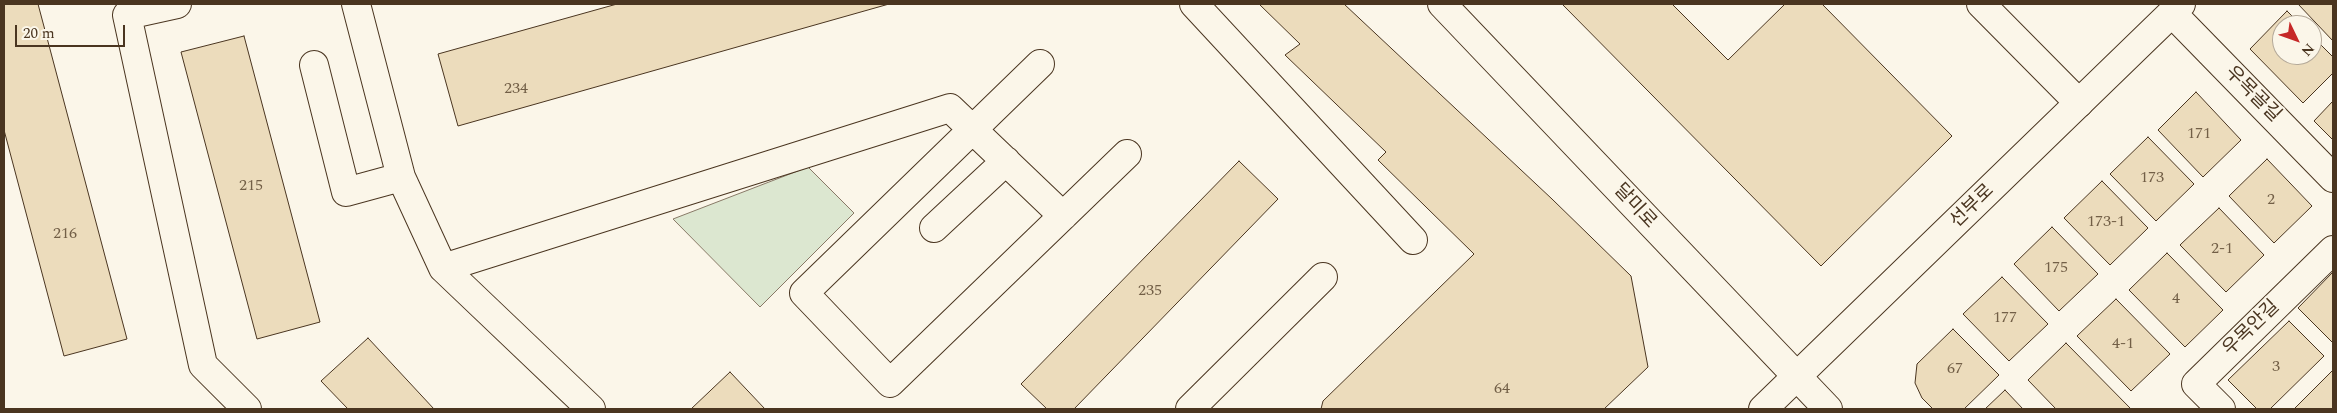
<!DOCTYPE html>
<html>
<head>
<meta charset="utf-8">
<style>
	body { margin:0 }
	#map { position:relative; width:2337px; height:413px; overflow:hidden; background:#fbf6e9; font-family:Spectral,serif }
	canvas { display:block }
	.frame { position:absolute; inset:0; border:5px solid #4a3520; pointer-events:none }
	.north { position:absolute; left:2272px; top:15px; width:50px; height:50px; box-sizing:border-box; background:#fbf6e9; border:1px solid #b4a999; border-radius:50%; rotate:132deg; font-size:14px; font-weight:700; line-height:20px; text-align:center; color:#4a3520 }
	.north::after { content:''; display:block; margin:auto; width:18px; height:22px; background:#c62828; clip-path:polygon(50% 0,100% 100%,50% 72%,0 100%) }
	.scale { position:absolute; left:15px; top:25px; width:110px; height:22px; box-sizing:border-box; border:2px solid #4a3520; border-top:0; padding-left:6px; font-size:15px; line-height:18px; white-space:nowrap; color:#4a3520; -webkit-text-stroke:4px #fbf6e9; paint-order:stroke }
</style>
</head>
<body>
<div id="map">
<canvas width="2337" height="413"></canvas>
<div class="frame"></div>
<div class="north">N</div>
<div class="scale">20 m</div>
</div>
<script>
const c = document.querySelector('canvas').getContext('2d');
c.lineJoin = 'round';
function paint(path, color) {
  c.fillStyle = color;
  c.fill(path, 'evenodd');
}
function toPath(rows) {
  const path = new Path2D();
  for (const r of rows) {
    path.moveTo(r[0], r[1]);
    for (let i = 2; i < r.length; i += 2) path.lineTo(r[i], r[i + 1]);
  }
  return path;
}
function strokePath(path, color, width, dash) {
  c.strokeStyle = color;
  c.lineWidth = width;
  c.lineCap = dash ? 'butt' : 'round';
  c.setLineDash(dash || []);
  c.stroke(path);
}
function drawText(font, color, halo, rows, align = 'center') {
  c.font = font + ' Spectral,"Noto Sans KR",serif';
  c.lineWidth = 4;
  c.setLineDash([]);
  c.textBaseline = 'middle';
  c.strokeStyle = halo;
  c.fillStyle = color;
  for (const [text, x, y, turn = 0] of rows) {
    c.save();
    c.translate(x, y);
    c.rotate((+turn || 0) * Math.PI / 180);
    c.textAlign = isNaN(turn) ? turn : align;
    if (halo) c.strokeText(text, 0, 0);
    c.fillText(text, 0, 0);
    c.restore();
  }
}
const green = toPath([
	[808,167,854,213,760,307,673,219,808,167]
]);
paint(green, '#dce7d0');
strokePath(green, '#887966', 1);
const building = toPath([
	[4,4,38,4,127,339,64,356,4,130,4,4],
	[617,4,889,4,458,126,438,54,617,4],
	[1259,4,1344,4,1552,199,1631,276,1648,367,1604,409,1321,409,1323,401,1474,254,1378,160,1386,152,1285,55,1300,44,1259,4],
	[1562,4,1672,4,1728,60,1785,4,1822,4,1952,136,1821,266,1562,4],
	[2298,4,2333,4,2333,41,2298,4],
	[2287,11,2301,25,2282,25,2282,55,2312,55,2312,36,2333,57,2333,73,2303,103,2250,49,2287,11],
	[244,36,320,322,257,339,181,52,244,36],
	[2196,92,2241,140,2203,177,2158,130,2196,92],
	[2333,101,2333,140,2314,121,2333,101],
	[2148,137,2194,184,2156,221,2110,174,2148,137],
	[2267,159,2312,206,2274,243,2229,196,2267,159],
	[1239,161,1278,199,1074,409,1047,409,1021,384,1239,161],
	[2102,181,2148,228,2110,265,2064,218,2102,181],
	[2219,208,2264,255,2226,292,2180,245,2219,208],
	[2052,227,2098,274,2059,311,2014,264,2052,227],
	[2167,253,2223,310,2185,347,2129,290,2167,253],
	[2333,272,2333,343,2298,308,2333,272],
	[2002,277,2048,324,2009,361,1963,314,2002,277],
	[2116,299,2170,354,2131,391,2077,336,2116,299],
	[2289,321,2324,356,2270,409,2257,409,2228,380,2289,321],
	[1953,329,1999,375,1964,409,1933,409,1922,398,1915,383,1917,364,1953,329],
	[368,338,434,409,348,409,321,381,368,338],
	[2066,343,2131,409,2056,409,2028,380,2066,343],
	[2333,370,2333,409,2294,409,2333,370],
	[730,372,765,409,691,409,730,372],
	[2005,390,2023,409,1985,409,2005,390]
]);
paint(building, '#ecdcbc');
strokePath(building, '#4a3520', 1);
const minor = toPath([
	[177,4,127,15,203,365,247,409],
	[356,4,401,177,443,268,591,409],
	[1194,4,1413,240],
	[1442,4,1828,409],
	[1981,4,2079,103],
	[2172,13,2333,178],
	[1040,64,804,293,890,383,1127,154],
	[314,65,346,192,401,177],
	[934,228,1006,161],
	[443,268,950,108,1063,216],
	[1190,409,1323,277],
	[2221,409,2196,384,2333,250]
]);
const major = toPath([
	[1763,409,2181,4]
]);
strokePath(minor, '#4a3520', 30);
strokePath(major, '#4a3520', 30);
strokePath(minor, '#fbf6e9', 28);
strokePath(major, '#fbf6e9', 28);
drawText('16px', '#725f47', null, [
	["234",516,90],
	["171",2199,135],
	["173",2152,179],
	["215",251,187],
	["2",2271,201],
	["173-1",2106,223],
	["216",65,235],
	["2-1",2222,250],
	["175",2056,269],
	["235",1150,292],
	["4",2176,300],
	["177",2005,319],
	["4-1",2123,345],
	["3",2276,368],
	["67",1955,370],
	["64",1502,390]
]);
drawText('19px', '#4a3520', '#fbf6e9', [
	["우목골길",2252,95,45],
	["달미로",1634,207,47],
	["선부로",1973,207,-44],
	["우목안길",2252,329,-44]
]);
</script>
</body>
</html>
